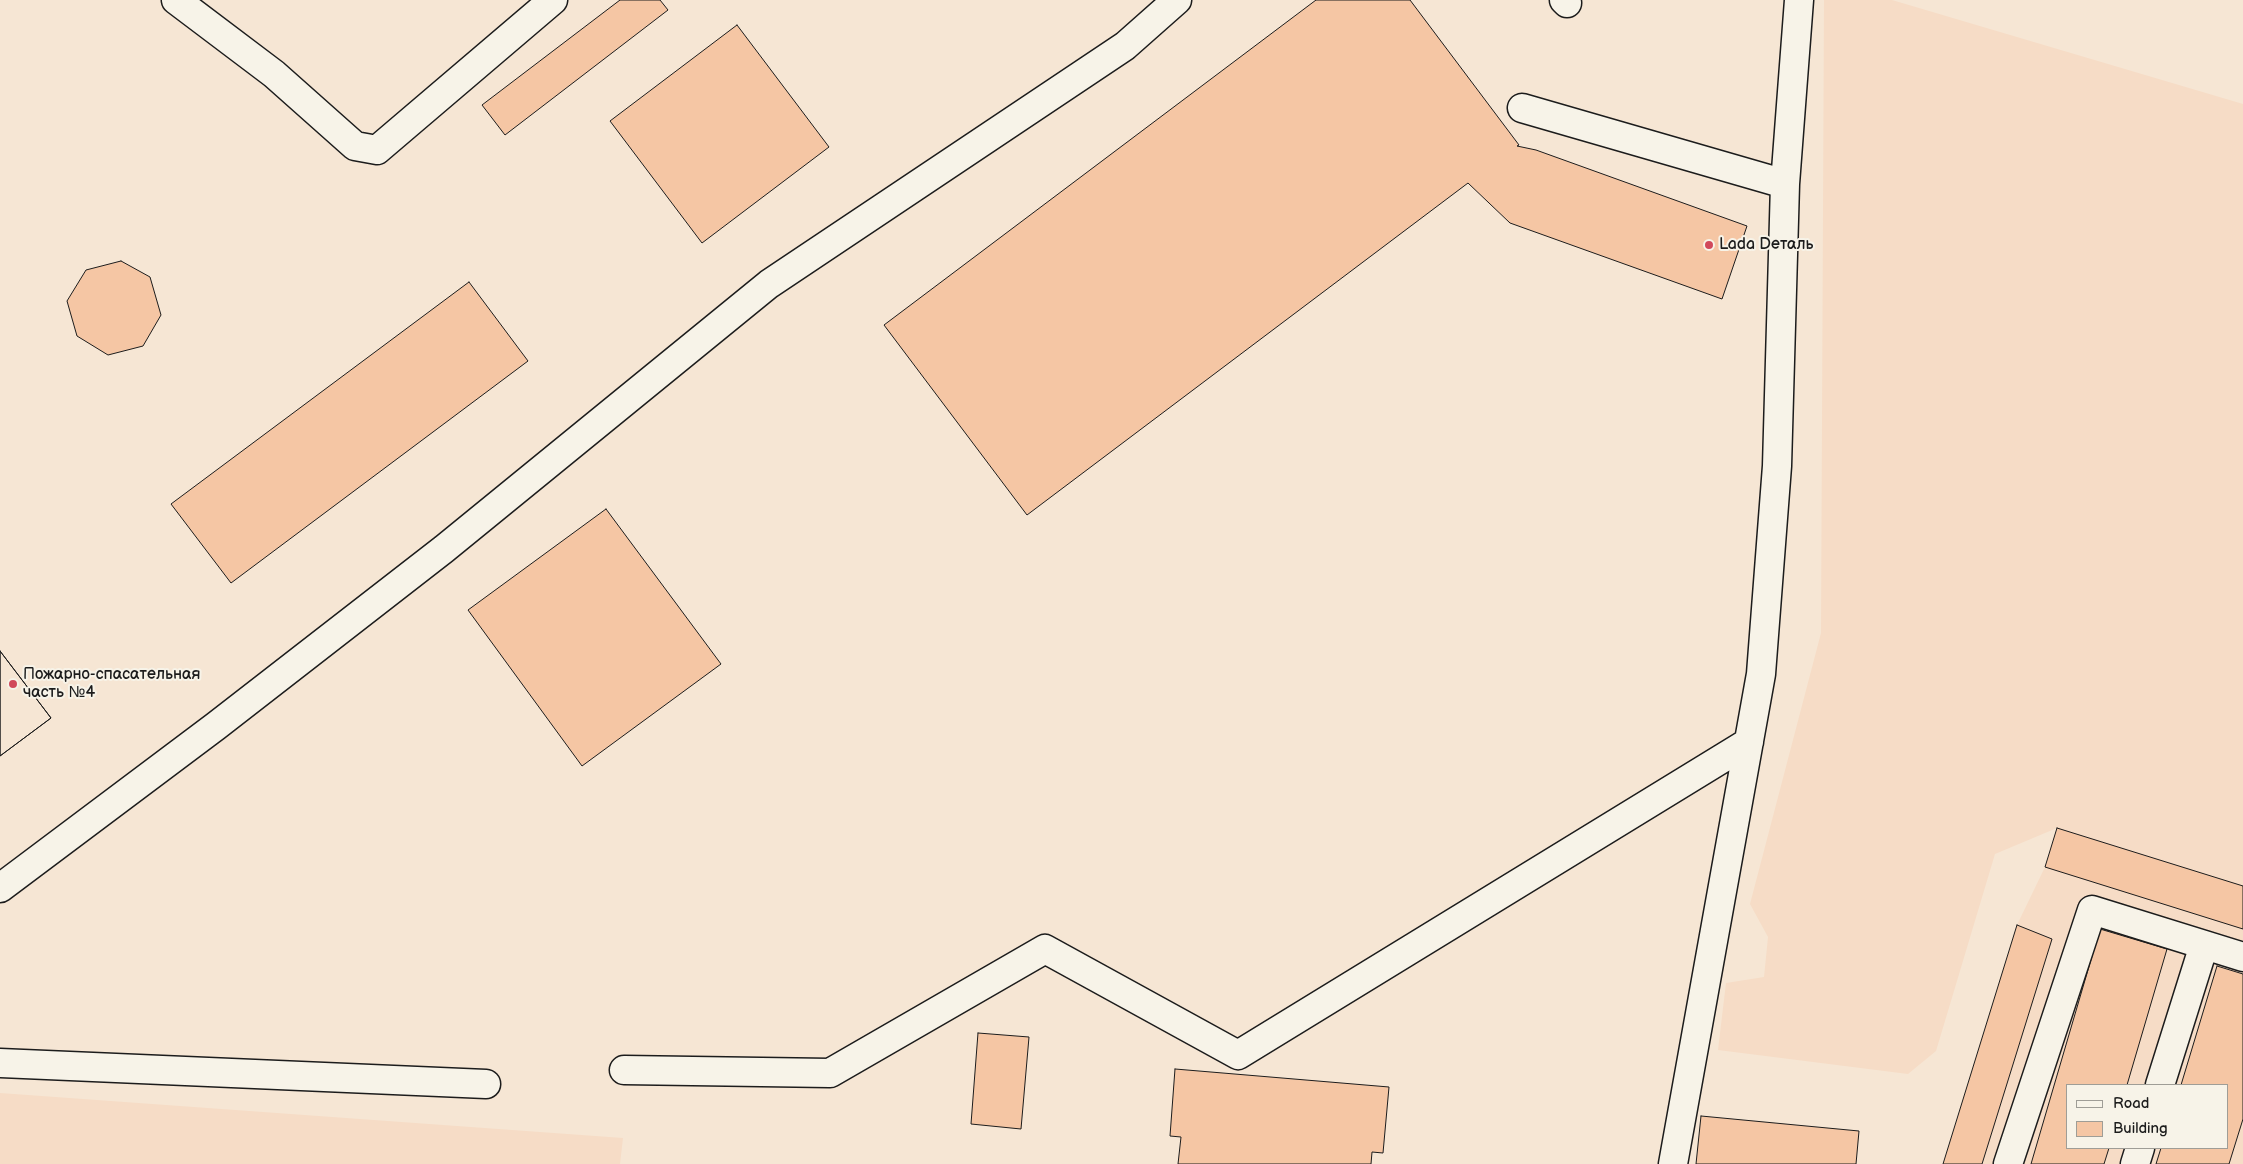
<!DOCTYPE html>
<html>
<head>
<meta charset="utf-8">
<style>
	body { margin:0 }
	#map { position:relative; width:2243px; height:1164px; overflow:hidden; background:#f6e6d4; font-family:"Balsamiq Sans",sans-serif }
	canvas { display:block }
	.legend { position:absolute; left:2066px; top:1084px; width:162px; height:65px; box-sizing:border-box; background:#f7f3e8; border:1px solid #9f9d96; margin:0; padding:6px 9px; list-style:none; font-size:15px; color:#1c1c1c }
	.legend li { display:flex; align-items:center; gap:10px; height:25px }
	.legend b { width:25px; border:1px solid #9f9d96 }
</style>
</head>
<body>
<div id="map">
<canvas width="2243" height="1164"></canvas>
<ul class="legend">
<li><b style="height:6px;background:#f7f3e8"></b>Road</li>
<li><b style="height:14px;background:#f5c6a4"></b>Building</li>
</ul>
</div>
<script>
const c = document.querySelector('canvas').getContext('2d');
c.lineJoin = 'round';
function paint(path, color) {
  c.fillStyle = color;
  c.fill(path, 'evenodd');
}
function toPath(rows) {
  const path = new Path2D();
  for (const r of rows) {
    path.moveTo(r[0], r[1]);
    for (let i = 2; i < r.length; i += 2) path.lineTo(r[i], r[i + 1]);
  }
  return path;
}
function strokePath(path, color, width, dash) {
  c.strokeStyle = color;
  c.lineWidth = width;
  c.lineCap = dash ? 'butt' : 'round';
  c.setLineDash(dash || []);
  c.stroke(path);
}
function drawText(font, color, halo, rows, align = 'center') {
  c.font = font + ' "Balsamiq Sans",sans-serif';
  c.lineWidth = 4;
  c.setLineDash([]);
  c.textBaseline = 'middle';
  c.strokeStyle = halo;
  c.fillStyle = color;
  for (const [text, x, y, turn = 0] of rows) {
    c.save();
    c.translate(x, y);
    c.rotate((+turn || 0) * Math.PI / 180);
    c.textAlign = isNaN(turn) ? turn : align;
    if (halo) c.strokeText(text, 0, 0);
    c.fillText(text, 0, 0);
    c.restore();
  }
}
paint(toPath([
	[1824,0,1892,0,2243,104,2243,1164,1943,1164,2017,925,2045,867,2057,828,1995,854,1936,1051,1908,1074,1718,1050,1726,983,1764,977,1768,937,1750,904,1821,633],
	[2067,1085,2227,1085,2227,1148,2067,1148],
	[0,1093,623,1138,620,1164,0,1164]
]), '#f6dcc6');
const building = toPath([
	[620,0,660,0,668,10,505,135,482,105,620,0],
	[1316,0,1410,0,1519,145,1517,146,1536,150,1747,226,1722,299,1510,223,1468,183,1027,515,884,325,1316,0],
	[737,25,829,147,702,243,610,121,737,25],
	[121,261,150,277,161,315,143,346,108,355,77,336,67,301,86,270,121,261],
	[469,282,528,361,231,583,171,504,469,282],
	[606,509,721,664,582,766,468,610,606,509],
	[0,651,51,718,0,756,0,651],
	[0,651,51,718,0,756,0,651],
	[2057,828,2243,886,2243,929,2045,867,2057,828],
	[2017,925,2052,939,1982,1164,1943,1164,2017,925],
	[2100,929,2167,949,2127,1085,2067,1085,2067,1148,2109,1148,2104,1164,2031,1164,2100,929],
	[2217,966,2243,974,2243,1119,2229,1164,2156,1164,2161,1148,2227,1148,2227,1085,2181,1085,2217,966],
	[978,1033,1029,1037,1021,1129,971,1124,978,1033],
	[1175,1069,1389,1087,1383,1153,1372,1152,1371,1164,1178,1164,1181,1137,1170,1136,1175,1069],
	[1701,1116,1859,1131,1856,1164,1696,1164,1701,1116]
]);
paint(building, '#f5c6a4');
strokePath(building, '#1c1c1c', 1);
const minor = toPath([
	[176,0,274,74,355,146,377,150,553,0],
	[1564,0,1567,3],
	[1522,108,1785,184],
	[0,888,216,726,444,549,769,284,1125,46,1177,0],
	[0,1063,486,1084],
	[624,1070,830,1073,1045,949,1238,1055,1749,742],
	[2160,1085,2204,945],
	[1673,1164,1761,674,1777,466,1785,184,1799,0],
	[2008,1164,2092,910,2243,957],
	[2135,1164,2140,1148]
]);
strokePath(minor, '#1c1c1c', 31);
strokePath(minor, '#f7f3e8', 28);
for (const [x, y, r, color] of [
	[1709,245,5,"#d1495b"],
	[13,684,5,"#d1495b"]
]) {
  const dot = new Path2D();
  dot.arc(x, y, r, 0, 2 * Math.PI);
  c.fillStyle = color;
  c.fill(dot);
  strokePath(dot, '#f7f3e8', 2);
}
drawText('16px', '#1c1c1c', '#f7f3e8', [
	["Lada Dеталь",1719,245],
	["Пожарно-спасательная",23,675],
	["часть №4",23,693]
], 'left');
</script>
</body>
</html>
